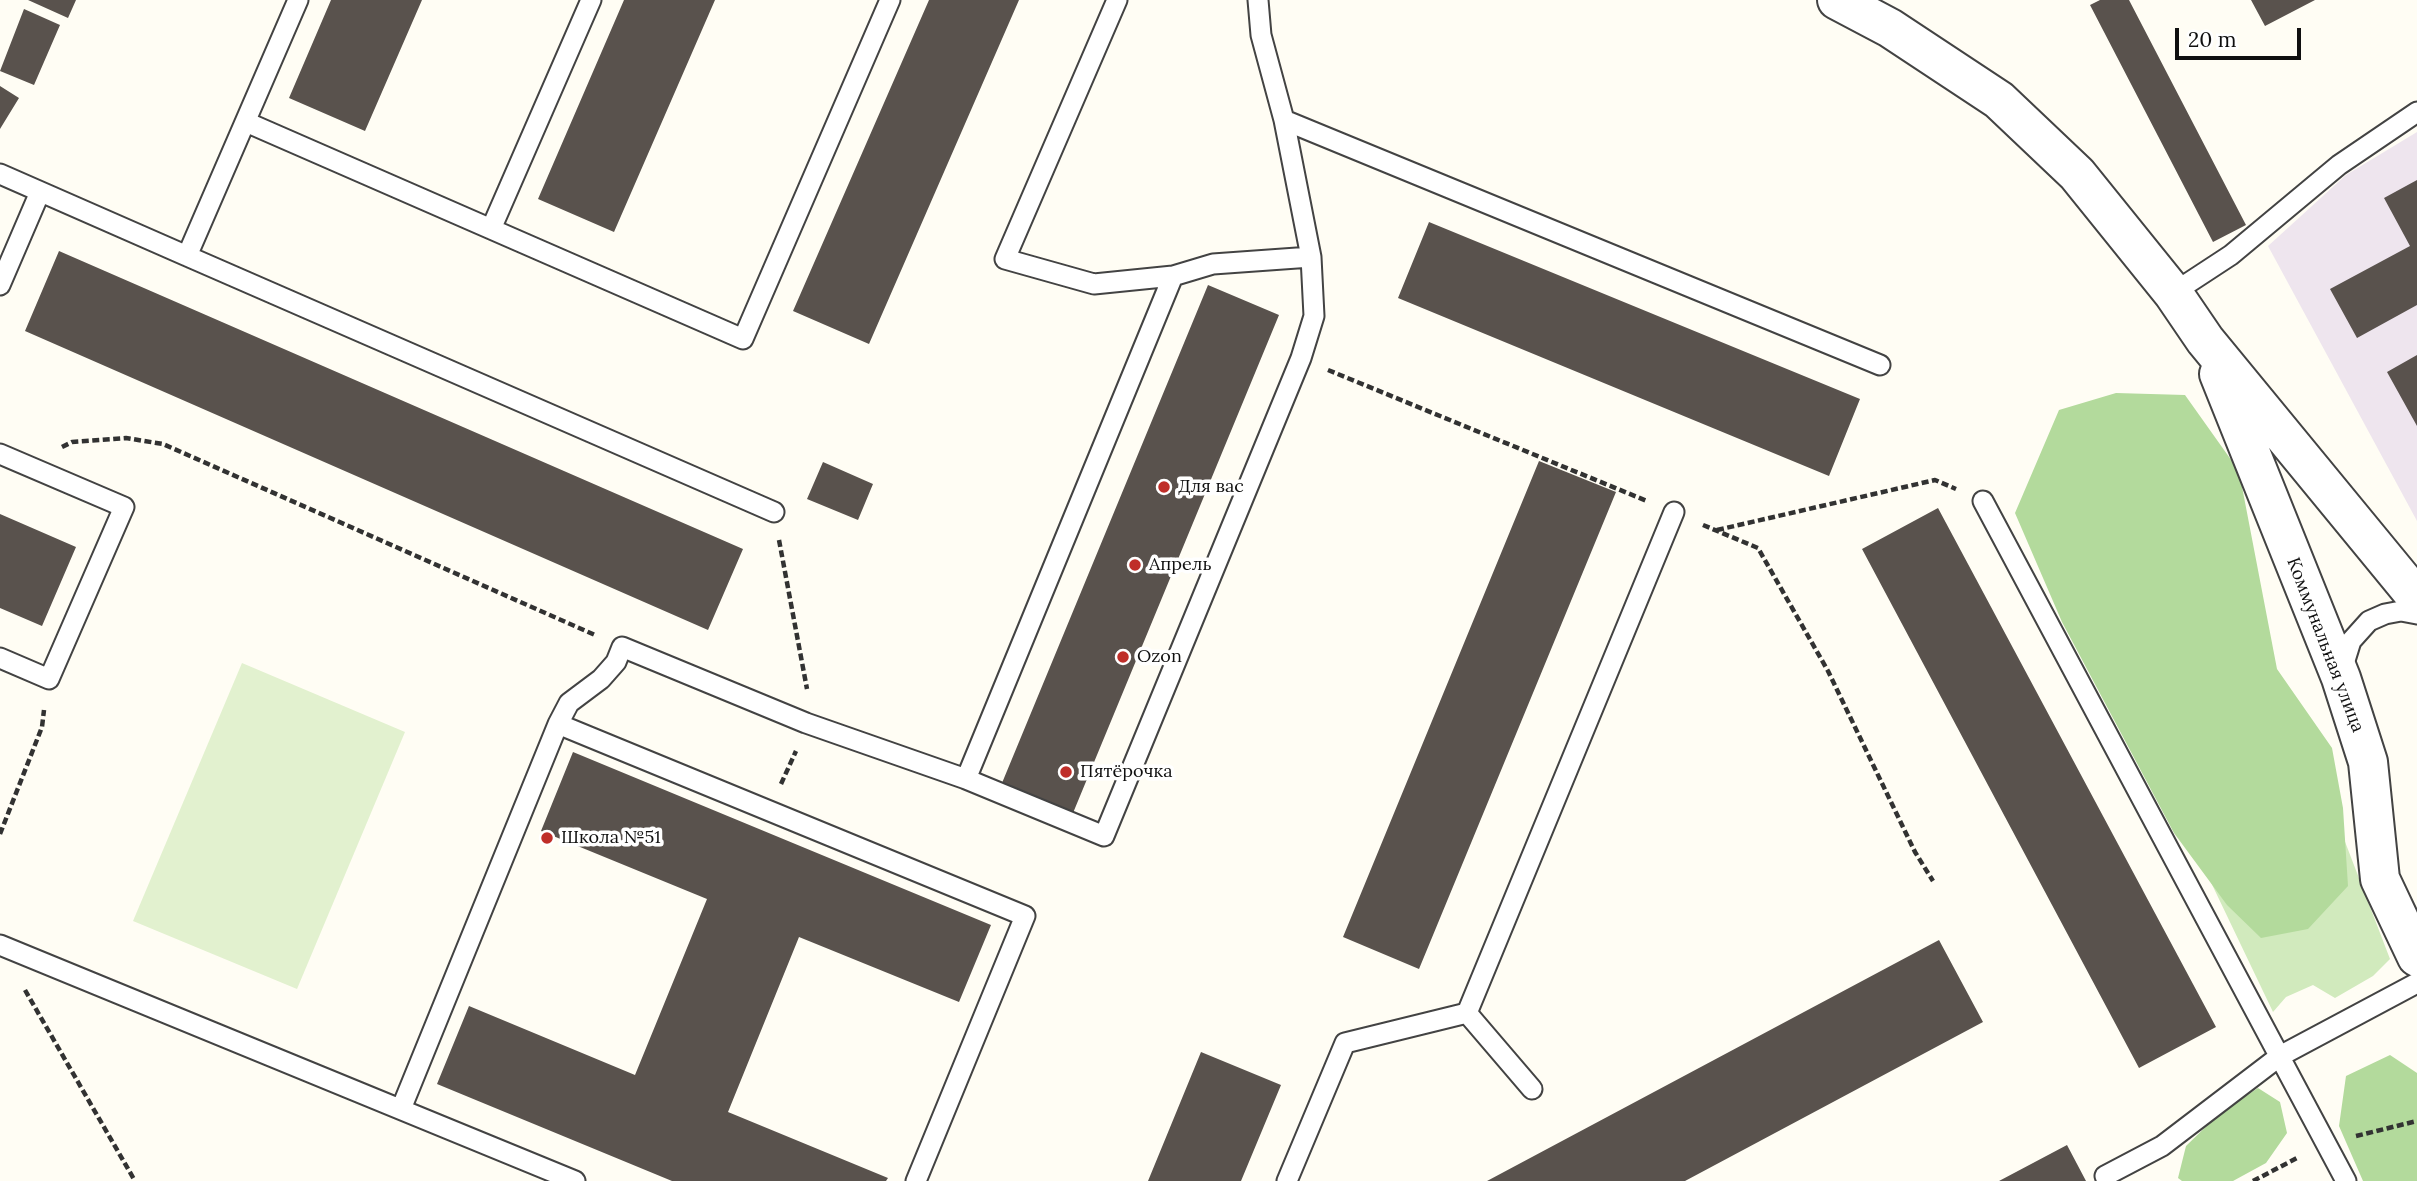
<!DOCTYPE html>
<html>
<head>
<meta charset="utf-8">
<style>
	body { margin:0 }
	#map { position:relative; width:2417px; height:1181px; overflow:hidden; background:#fffdf4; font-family:Lora,serif }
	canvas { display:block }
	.scale { position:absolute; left:2175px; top:28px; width:126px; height:32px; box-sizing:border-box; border:4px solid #101010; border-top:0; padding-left:9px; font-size:21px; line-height:24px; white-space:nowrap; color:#101010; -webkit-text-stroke:5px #fff; paint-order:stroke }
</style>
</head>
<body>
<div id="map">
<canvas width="2417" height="1181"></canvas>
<div class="scale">20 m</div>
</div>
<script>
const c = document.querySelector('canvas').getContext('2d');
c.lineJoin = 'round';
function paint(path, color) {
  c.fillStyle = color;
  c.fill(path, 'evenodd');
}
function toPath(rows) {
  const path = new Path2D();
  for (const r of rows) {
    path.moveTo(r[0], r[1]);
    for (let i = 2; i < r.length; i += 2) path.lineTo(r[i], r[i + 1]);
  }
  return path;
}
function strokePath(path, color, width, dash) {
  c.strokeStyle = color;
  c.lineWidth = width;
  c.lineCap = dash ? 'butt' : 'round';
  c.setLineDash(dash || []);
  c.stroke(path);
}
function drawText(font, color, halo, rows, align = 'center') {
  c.font = font + ' Lora,serif';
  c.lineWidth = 7;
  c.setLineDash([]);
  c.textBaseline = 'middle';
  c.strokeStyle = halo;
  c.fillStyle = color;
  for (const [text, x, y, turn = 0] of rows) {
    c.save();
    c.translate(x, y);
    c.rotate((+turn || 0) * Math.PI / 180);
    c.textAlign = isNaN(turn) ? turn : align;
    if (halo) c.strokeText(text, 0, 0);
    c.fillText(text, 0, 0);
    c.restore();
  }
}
paint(toPath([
	[2417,132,2417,521,2268,246,2346,175]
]), '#eee5ee');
paint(toPath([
	[2329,800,2390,959,2373,976,2335,998,2313,985,2286,997,2273,1012,2184,826]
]), '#d1eabd');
paint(toPath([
	[2116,393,2185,395,2239,471,2277,669,2332,748,2343,808,2348,886,2308,929,2261,938,2227,905,2174,833,2062,622,2015,513,2059,410],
	[2390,1055,2417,1073,2417,1181,2363,1181,2339,1126,2346,1076],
	[2258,1088,2280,1102,2287,1133,2266,1163,2233,1181,2182,1181,2178,1178,2186,1146,2221,1112]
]), '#b3da9c');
paint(toPath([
	[242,663,405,732,297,989,133,921]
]), '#e2f1cf');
paint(toPath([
	[28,0,76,0,68,18],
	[331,0,422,0,365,131,289,98],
	[624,0,715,0,614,232,538,199],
	[929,0,1019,0,869,344,793,311],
	[2100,0,2129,0,2246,225,2213,242,2090,5],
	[2251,0,2315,0,2265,26],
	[24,9,60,25,34,85,0,71],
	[0,86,19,98,0,129],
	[2417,180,2417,305,2357,338,2330,289,2410,246,2384,198],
	[1429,222,1860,399,1829,476,1398,298],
	[59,251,743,549,708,630,25,331],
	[1208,285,1279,315,1073,813,1002,783],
	[2417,355,2417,426,2387,372],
	[1539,461,1616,492,1419,969,1343,937],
	[823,462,873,484,858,520,807,499],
	[1938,508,2216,1027,2139,1068,1862,549],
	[0,514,76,547,42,626,0,608],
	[573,752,991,925,959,1002,799,937,728,1112,888,1178,886,1181,672,1181,437,1084,469,1006,635,1075,707,899,541,831],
	[1939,940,1983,1022,1685,1181,1487,1181],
	[1201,1052,1281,1085,1241,1181,1148,1181],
	[2067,1145,2086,1181,1999,1181]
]), '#59524d');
const service = toPath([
	[298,0,187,256,774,512],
	[1117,0,1005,259,1094,284,1173,276,1213,264,1311,257],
	[1284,120,1880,365],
	[246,122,743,339,890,0],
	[0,174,187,256],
	[491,229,591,0],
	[1173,276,966,779,1104,836,1301,358,1314,316,1311,257,1284,120,1261,35,1258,0],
	[0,285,40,192],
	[2173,293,2231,255,2339,165,2417,112],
	[0,454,124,507,49,679,0,658],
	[1983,501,2346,1181],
	[2342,670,2351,641,2369,621,2385,614,2401,611,2417,614],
	[558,724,569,703,601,679,616,662,622,647,806,723,966,779],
	[0,945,575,1181],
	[1467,1013,1674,512],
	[401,1109,558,724,1025,916,916,1181],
	[2105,1176,2162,1146,2280,1056,2417,983],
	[1287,1181,1345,1043,1467,1013,1532,1089]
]);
const tertiary = toPath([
	[1837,0,1890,28,1999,100,2077,174,2173,293,2205,340,2417,598],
	[2219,374,2341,678,2368,762,2380,879,2417,957]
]);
strokePath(service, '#434343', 23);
strokePath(tertiary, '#434343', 42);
strokePath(toPath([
	[1328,370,1647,501],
	[62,447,72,442,126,438,163,444,595,635],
	[1703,525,1758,548,1828,671,1915,852,1933,881],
	[1717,530,1935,480,1956,489],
	[779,540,807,689],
	[781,784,796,751],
	[0,834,42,727,44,710],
	[25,990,135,1181],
	[2356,1136,2417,1121],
	[2253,1181,2299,1157]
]), '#323232', 4.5, [7, 3.5]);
strokePath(service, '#fff', 19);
strokePath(tertiary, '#fff', 38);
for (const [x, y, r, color] of [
	[1164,487,7,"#bf2e29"],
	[1135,565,7,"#bf2e29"],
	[1123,657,7,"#bf2e29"],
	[1066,772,7,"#bf2e29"],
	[547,838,7,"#bf2e29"]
]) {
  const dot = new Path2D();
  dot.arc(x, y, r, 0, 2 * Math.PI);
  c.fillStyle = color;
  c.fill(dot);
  strokePath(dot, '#fff', 2.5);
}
drawText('18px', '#101010', '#fff', [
	["Для вас",1178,487],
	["Апрель",1149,565],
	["Ozon",1137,657],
	["Пятёрочка",1080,772],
	["Школа №51",561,838]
], 'left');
drawText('18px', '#101010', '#fff', [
	["Коммунальная улица",2325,645,69]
]);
</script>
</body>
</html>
